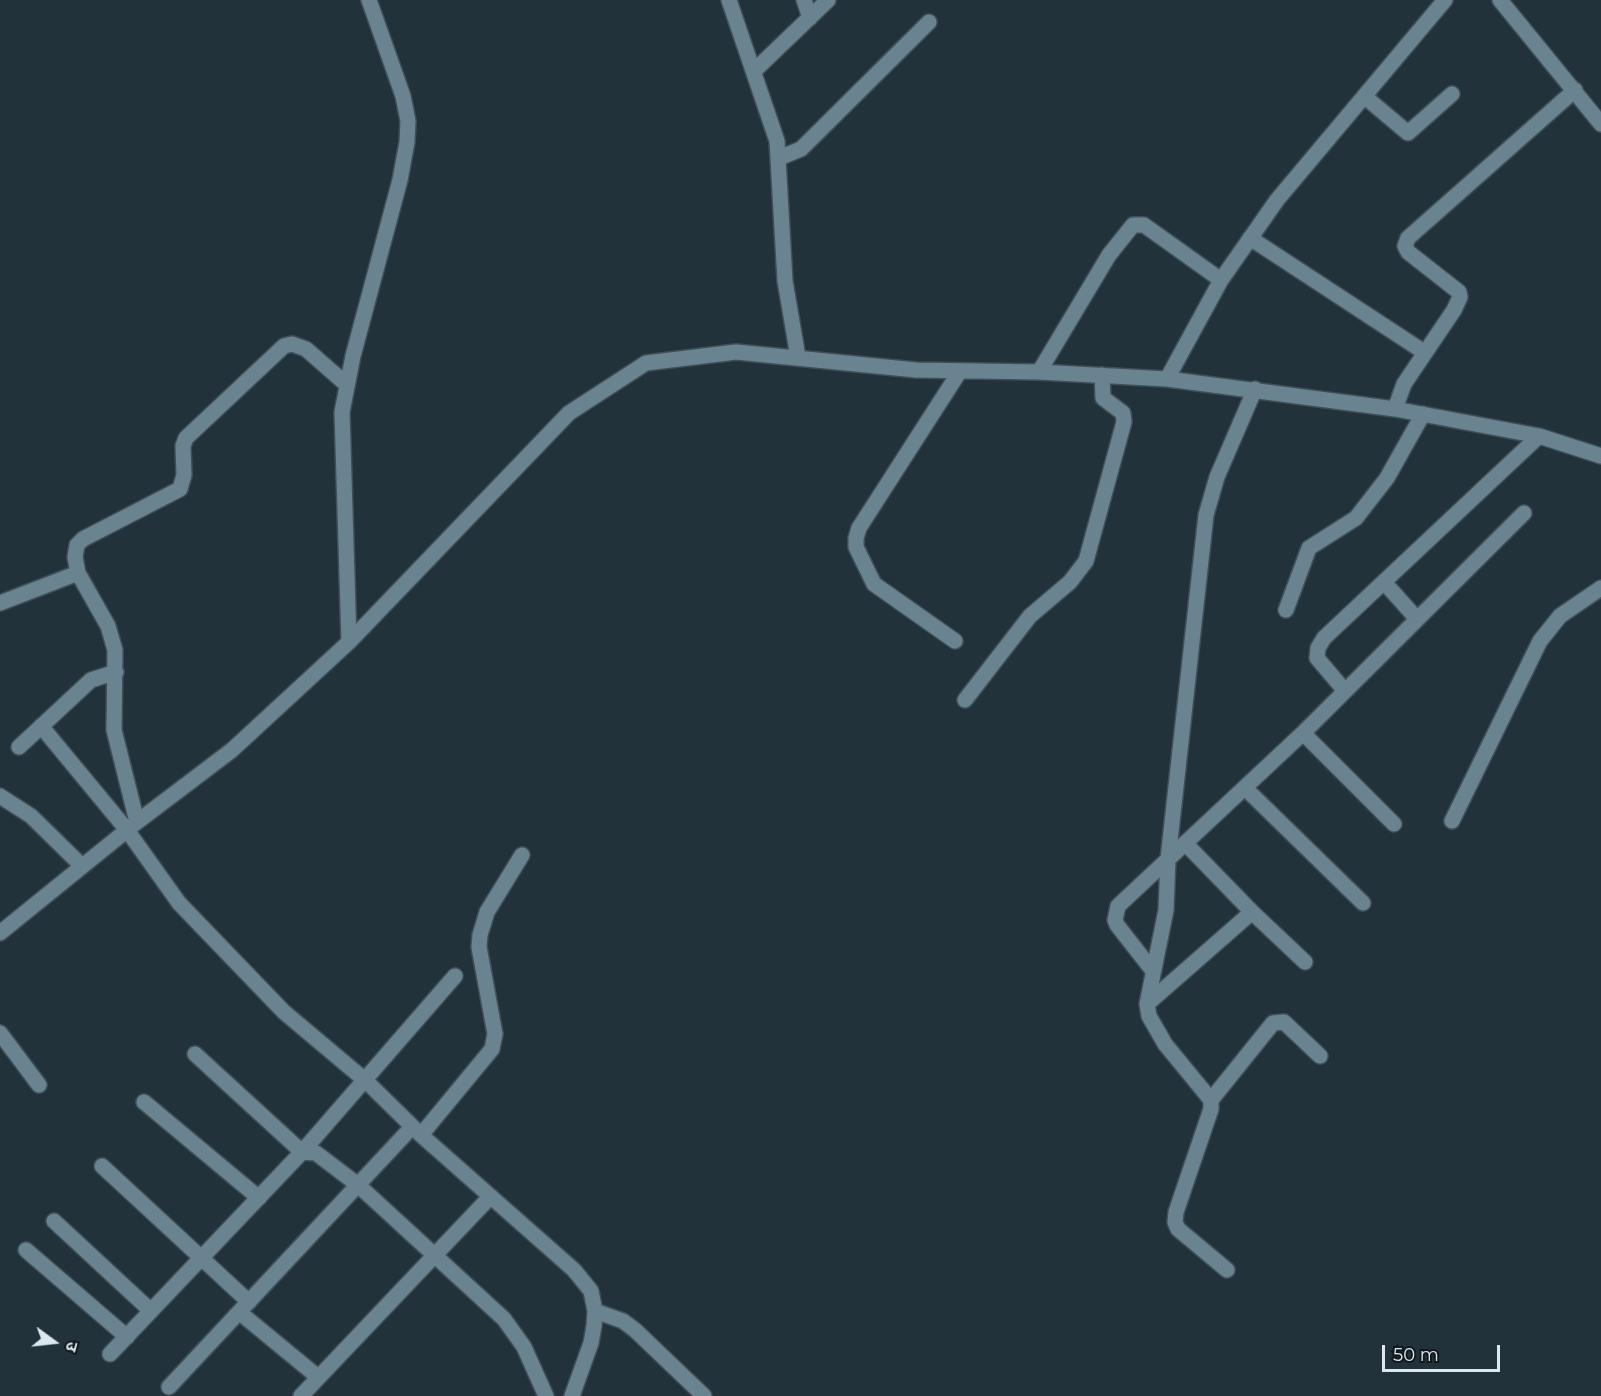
<!DOCTYPE html>
<html>
<head>
<meta charset="utf-8">
<style>
	body { margin:0 }
	#map { position:relative; width:1601px; height:1396px; overflow:hidden; background:#21323b; font-family:Montserrat,"Noto Sans Devanagari",sans-serif }
	canvas { display:block }
	.north { position:absolute; left:24px; top:1312px; width:60px; height:60px; -webkit-text-stroke:4px #11191d; paint-order:stroke; rotate:105deg; font-size:16px; font-weight:700; line-height:24px; text-align:center; color:#dde8ee }
	.north::after { content:''; display:block; margin:auto; width:21px; height:27px; background:#dde8ee; clip-path:polygon(50% 0,100% 100%,50% 72%,0 100%) }
	.scale { position:absolute; left:1382px; top:1345px; width:118px; height:27px; box-sizing:border-box; border:3px solid #dde8ee; border-top:0; padding-left:8px; font-size:18px; line-height:21px; white-space:nowrap; color:#dde8ee; -webkit-text-stroke:4px #11191d; paint-order:stroke }
</style>
</head>
<body>
<div id="map">
<canvas width="1601" height="1396"></canvas>
<div class="north">उ</div>
<div class="scale">50 m</div>
</div>
<script>
const c = document.querySelector('canvas').getContext('2d');
c.lineJoin = 'round';
function toPath(rows) {
  const path = new Path2D();
  for (const r of rows) {
    path.moveTo(r[0], r[1]);
    for (let i = 2; i < r.length; i += 2) path.lineTo(r[i], r[i + 1]);
  }
  return path;
}
function strokePath(path, color, width, dash) {
  c.strokeStyle = color;
  c.lineWidth = width;
  c.lineCap = dash ? 'butt' : 'round';
  c.setLineDash(dash || []);
  c.stroke(path);
}
const minor = toPath([
	[729,0,777,141,785,281,798,357],
	[804,0,810,18],
	[1500,0,1601,124],
	[754,71,828,0],
	[1364,96,1408,133,1452,94],
	[779,158,801,149,929,22],
	[1250,238,1424,352],
	[1039,372,1109,255,1133,225,1144,225,1221,280],
	[1167,379,1221,280,1277,200,1445,0],
	[1395,409,1404,384,1454,310,1460,297,1459,292,1408,252,1405,246,1408,238,1575,90],
	[1384,582,1417,619],
	[0,603,78,573],
	[1286,610,1309,548,1356,518,1387,478,1423,414],
	[955,641,874,584,856,547,856,538,859,528,960,371],
	[349,642,342,412,353,356,400,180,407,142,408,121,403,96,369,0],
	[1345,691,1317,658,1318,648,1324,638,1539,436],
	[965,700,1030,616,1070,582,1086,561,1124,422,1123,413,1103,398,1102,375],
	[41,726,127,830,179,903,284,1012,366,1081,421,1135,574,1270,591,1291,595,1311,594,1326,591,1343,572,1396],
	[1303,733,1394,824],
	[19,747,91,680,116,672],
	[1245,788,1363,903],
	[0,796,31,816,82,866],
	[1452,821,1540,641,1560,616,1601,588],
	[137,822,114,730,115,650,108,626,78,573,75,557,77,545,83,539,180,489,184,475,183,446,186,438,284,346,292,344,306,349,346,384],
	[1185,843,1252,912,1305,962],
	[0,933,137,822,232,750,349,642,569,413,646,363,736,352,916,370,1039,372,1167,379,1395,409,1539,436,1601,456],
	[1153,971,1117,925,1115,920,1118,906,1303,733,1524,513],
	[1147,1004,1252,912],
	[0,1033,39,1085],
	[195,1054,302,1152,316,1153,358,1185,504,1319,524,1347,546,1396],
	[1211,1100,1273,1023,1284,1022,1320,1056],
	[144,1102,259,1198],
	[421,1135,492,1049,495,1034,479,947,480,935,487,912,522,855],
	[102,1166,249,1302],
	[54,1221,151,1311],
	[26,1250,127,1337],
	[1227,1270,1178,1229,1175,1222,1176,1212,1211,1109,1211,1100,1165,1044,1149,1016,1147,1004,1166,910,1168,859,1206,515,1217,477,1255,389],
	[595,1311,623,1321,635,1330,704,1396],
	[239,1312,318,1377],
	[110,1354,302,1152,455,976],
	[169,1387,412,1127],
	[301,1396,490,1197]
]);
strokePath(minor, '#3f4f58', 18);
strokePath(minor, '#6a8390', 15);
</script>
</body>
</html>
